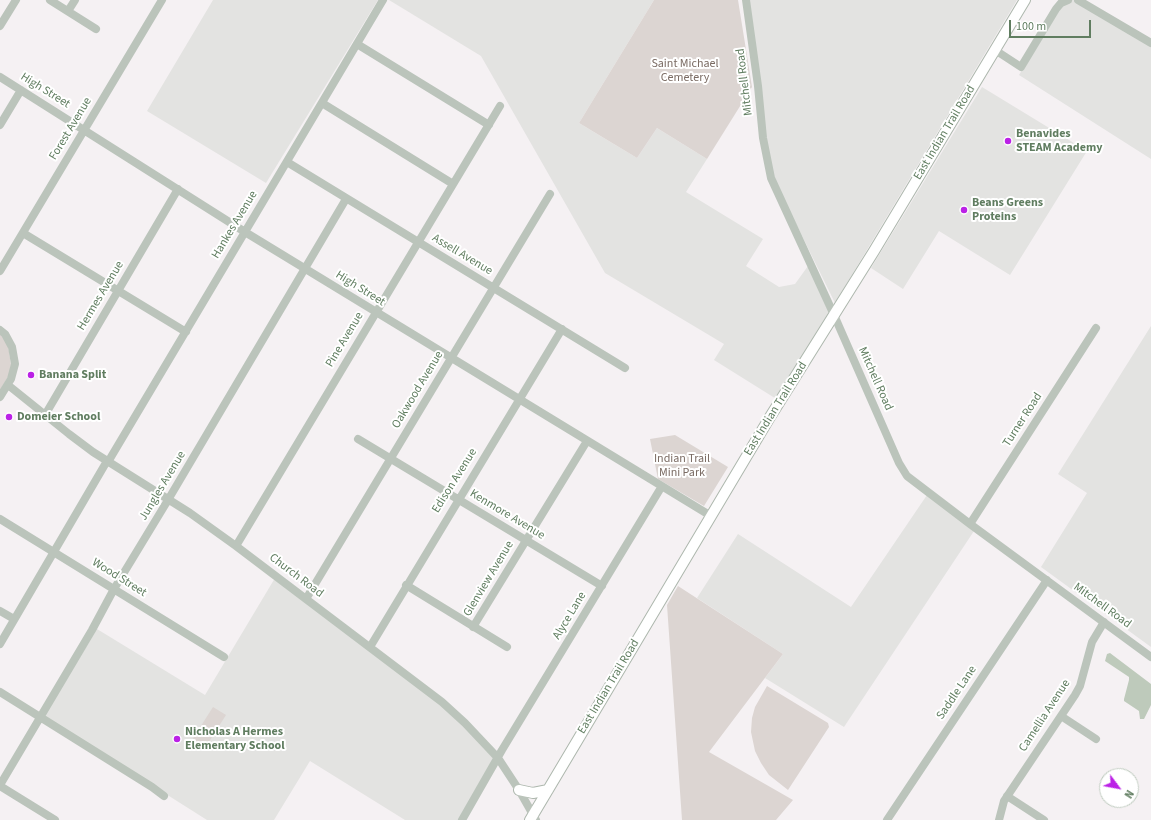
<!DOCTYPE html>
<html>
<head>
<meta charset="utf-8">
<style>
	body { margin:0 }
	#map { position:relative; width:1151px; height:820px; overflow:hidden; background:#f5f1f3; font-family:"Source Sans 3",sans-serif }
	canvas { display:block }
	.north { position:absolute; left:1099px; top:768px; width:40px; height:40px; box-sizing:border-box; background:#fff; border:1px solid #bfcbbf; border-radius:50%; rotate:122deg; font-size:11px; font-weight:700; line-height:16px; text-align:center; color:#607d60 }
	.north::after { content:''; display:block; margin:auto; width:14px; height:18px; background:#bb21e6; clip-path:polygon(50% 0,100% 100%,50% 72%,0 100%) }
	.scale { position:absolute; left:1009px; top:20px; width:82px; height:18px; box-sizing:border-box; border:2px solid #607d60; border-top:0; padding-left:5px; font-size:12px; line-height:14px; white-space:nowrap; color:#607d60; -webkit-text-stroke:3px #fff; paint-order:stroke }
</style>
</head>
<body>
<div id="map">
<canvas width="1151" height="820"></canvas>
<div class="north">N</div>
<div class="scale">100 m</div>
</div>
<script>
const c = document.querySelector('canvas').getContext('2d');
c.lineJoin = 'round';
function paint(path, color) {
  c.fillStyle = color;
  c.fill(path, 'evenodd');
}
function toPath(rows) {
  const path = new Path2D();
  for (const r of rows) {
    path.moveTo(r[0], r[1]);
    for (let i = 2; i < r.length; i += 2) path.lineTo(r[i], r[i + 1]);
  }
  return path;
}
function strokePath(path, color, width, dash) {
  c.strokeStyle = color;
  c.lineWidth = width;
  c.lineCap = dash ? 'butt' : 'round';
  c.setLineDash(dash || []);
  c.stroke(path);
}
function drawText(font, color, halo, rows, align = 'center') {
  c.font = font + ' "Source Sans 3",sans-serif';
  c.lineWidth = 4;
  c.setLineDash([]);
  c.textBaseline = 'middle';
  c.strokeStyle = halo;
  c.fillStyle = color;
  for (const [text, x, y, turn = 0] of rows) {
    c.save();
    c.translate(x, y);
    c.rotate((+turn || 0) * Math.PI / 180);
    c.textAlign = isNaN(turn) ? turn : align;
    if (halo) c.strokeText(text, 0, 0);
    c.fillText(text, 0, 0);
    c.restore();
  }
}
paint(toPath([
	[213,0,378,0,266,183,147,111],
	[389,0,654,0,579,123,637,158,657,128,707,159,686,192,763,239,746,266,779,287,795,284,808,266,830,315,778,400,714,360,724,344,605,273,481,56],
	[746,0,1017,0,835,303,775,181,765,134],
	[1065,0,1073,0,1151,47,1151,159,1019,75],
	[982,87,1087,151,1010,275,939,231,903,289,871,268],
	[1151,326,1151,647,1041,567,1087,493,1058,474],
	[927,495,974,531,844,727,765,678,783,654,697,598,738,534,851,607],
	[275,578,441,704,496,758,459,820,405,820,310,761,274,820,207,820,44,717,97,629,205,695]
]), '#e3e3e1');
paint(toPath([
	[654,0,738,0,752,87,707,159,657,128,637,158,579,123],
	[0,333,8,345,11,365,9,375,0,390],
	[675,435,728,467,704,506,658,479,650,439],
	[678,586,783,654,709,752,793,800,776,820,682,820,667,605],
	[767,686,828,723,829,727,788,790,769,775,761,763,755,751,751,732,752,718,755,707],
	[213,707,226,715,205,748,192,740]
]), '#dcd5d2');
paint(toPath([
	[1110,653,1151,684,1151,705,1144,719,1140,719,1139,711,1124,701,1124,699,1129,680,1129,677,1105,661,1107,654]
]), '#becabb');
const major = toPath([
	[519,790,533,793,548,790],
	[530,820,770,417,874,251,1025,0]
]);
strokePath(major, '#adb7ad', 12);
strokePath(toPath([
	[50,0,96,29],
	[746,0,758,86,763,138,771,178,834,315,899,463,907,476,970,524,1151,657],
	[1078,0,1151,43],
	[68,11,75,0],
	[0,26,16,0],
	[357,44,489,125],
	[995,50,1021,67,1056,9,1061,3,1068,0],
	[0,77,245,232,711,516],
	[322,103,453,184],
	[0,125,21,90],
	[287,162,625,368],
	[23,233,186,332],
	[0,271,162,0],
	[0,330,5,334,12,347,15,364,11,379,0,397],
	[8,385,69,434,93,452,190,513,236,546,442,702,465,723,498,758,519,790,536,820],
	[45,415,178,189],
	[358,439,602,586],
	[108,462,383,0],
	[0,519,224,657],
	[970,524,1096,328],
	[236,546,500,106],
	[406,585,507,647],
	[306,599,550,194],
	[0,611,14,619],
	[473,627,587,441],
	[0,644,107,461],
	[370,647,562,329],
	[0,692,152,787,164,796],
	[1061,716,1096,739],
	[0,785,92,630,114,589,168,500,346,199],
	[0,786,55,820],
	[1007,796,1044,820],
	[462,820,502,750,662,486],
	[887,820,1047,580],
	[999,820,1004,801,1075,695,1080,686,1092,642,1104,622]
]), '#bbc4bb', 8);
strokePath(major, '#fff', 10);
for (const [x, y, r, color] of [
	[1008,141,4,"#bb21e6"],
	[964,210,4,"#bb21e6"],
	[31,375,4,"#bb21e6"],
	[9,417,4,"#bb21e6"],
	[177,739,4,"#bb21e6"]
]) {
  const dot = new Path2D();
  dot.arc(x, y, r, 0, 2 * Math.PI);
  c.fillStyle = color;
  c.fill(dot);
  strokePath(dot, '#fff', 1.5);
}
drawText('12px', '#7a6b63', '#fff', [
	["Saint Michael",685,64],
	["Cemetery",685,78],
	["Indian Trail",682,459],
	["Mini Park",682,473]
]);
drawText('12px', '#607d60', '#fff', [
	["Mitchell Road",745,82,-97],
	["High Street",45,91,32],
	["Forest Avenue",71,129,-59],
	["East Indian Trail Road",945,133,-59],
	["Hankes Avenue",235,225,-59],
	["Assell Avenue",462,255,31],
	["High Street",360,289,32],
	["Hermes Avenue",101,296,-59],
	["Pine Avenue",345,340,-59],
	["Mitchell Road",875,379,66],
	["Oakwood Avenue",418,390,-59],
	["East Indian Trail Road",776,409,-58],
	["Turner Road",1023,420,-57],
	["Edison Avenue",455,481,-58],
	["Jungles Avenue",163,486,-59],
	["Kenmore Avenue",507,515,31],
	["Church Road",296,576,37],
	["Wood Street",119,578,32],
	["Glenview Avenue",489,579,-59],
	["Mitchell Road",1102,606,36],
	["Alyce Lane",570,616,-59],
	["East Indian Trail Road",609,687,-59],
	["Saddle Lane",957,693,-56],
	["Camellia Avenue",1045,716,-57]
]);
drawText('bold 12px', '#607d60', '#fff', [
	["Benavides",1016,134],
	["STEAM Academy",1016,148],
	["Beans Greens",972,203],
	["Proteins",972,217],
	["Banana Split",39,375],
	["Domeier School",17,417],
	["Nicholas A Hermes",185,732],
	["Elementary School",185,746]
], 'left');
</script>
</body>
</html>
